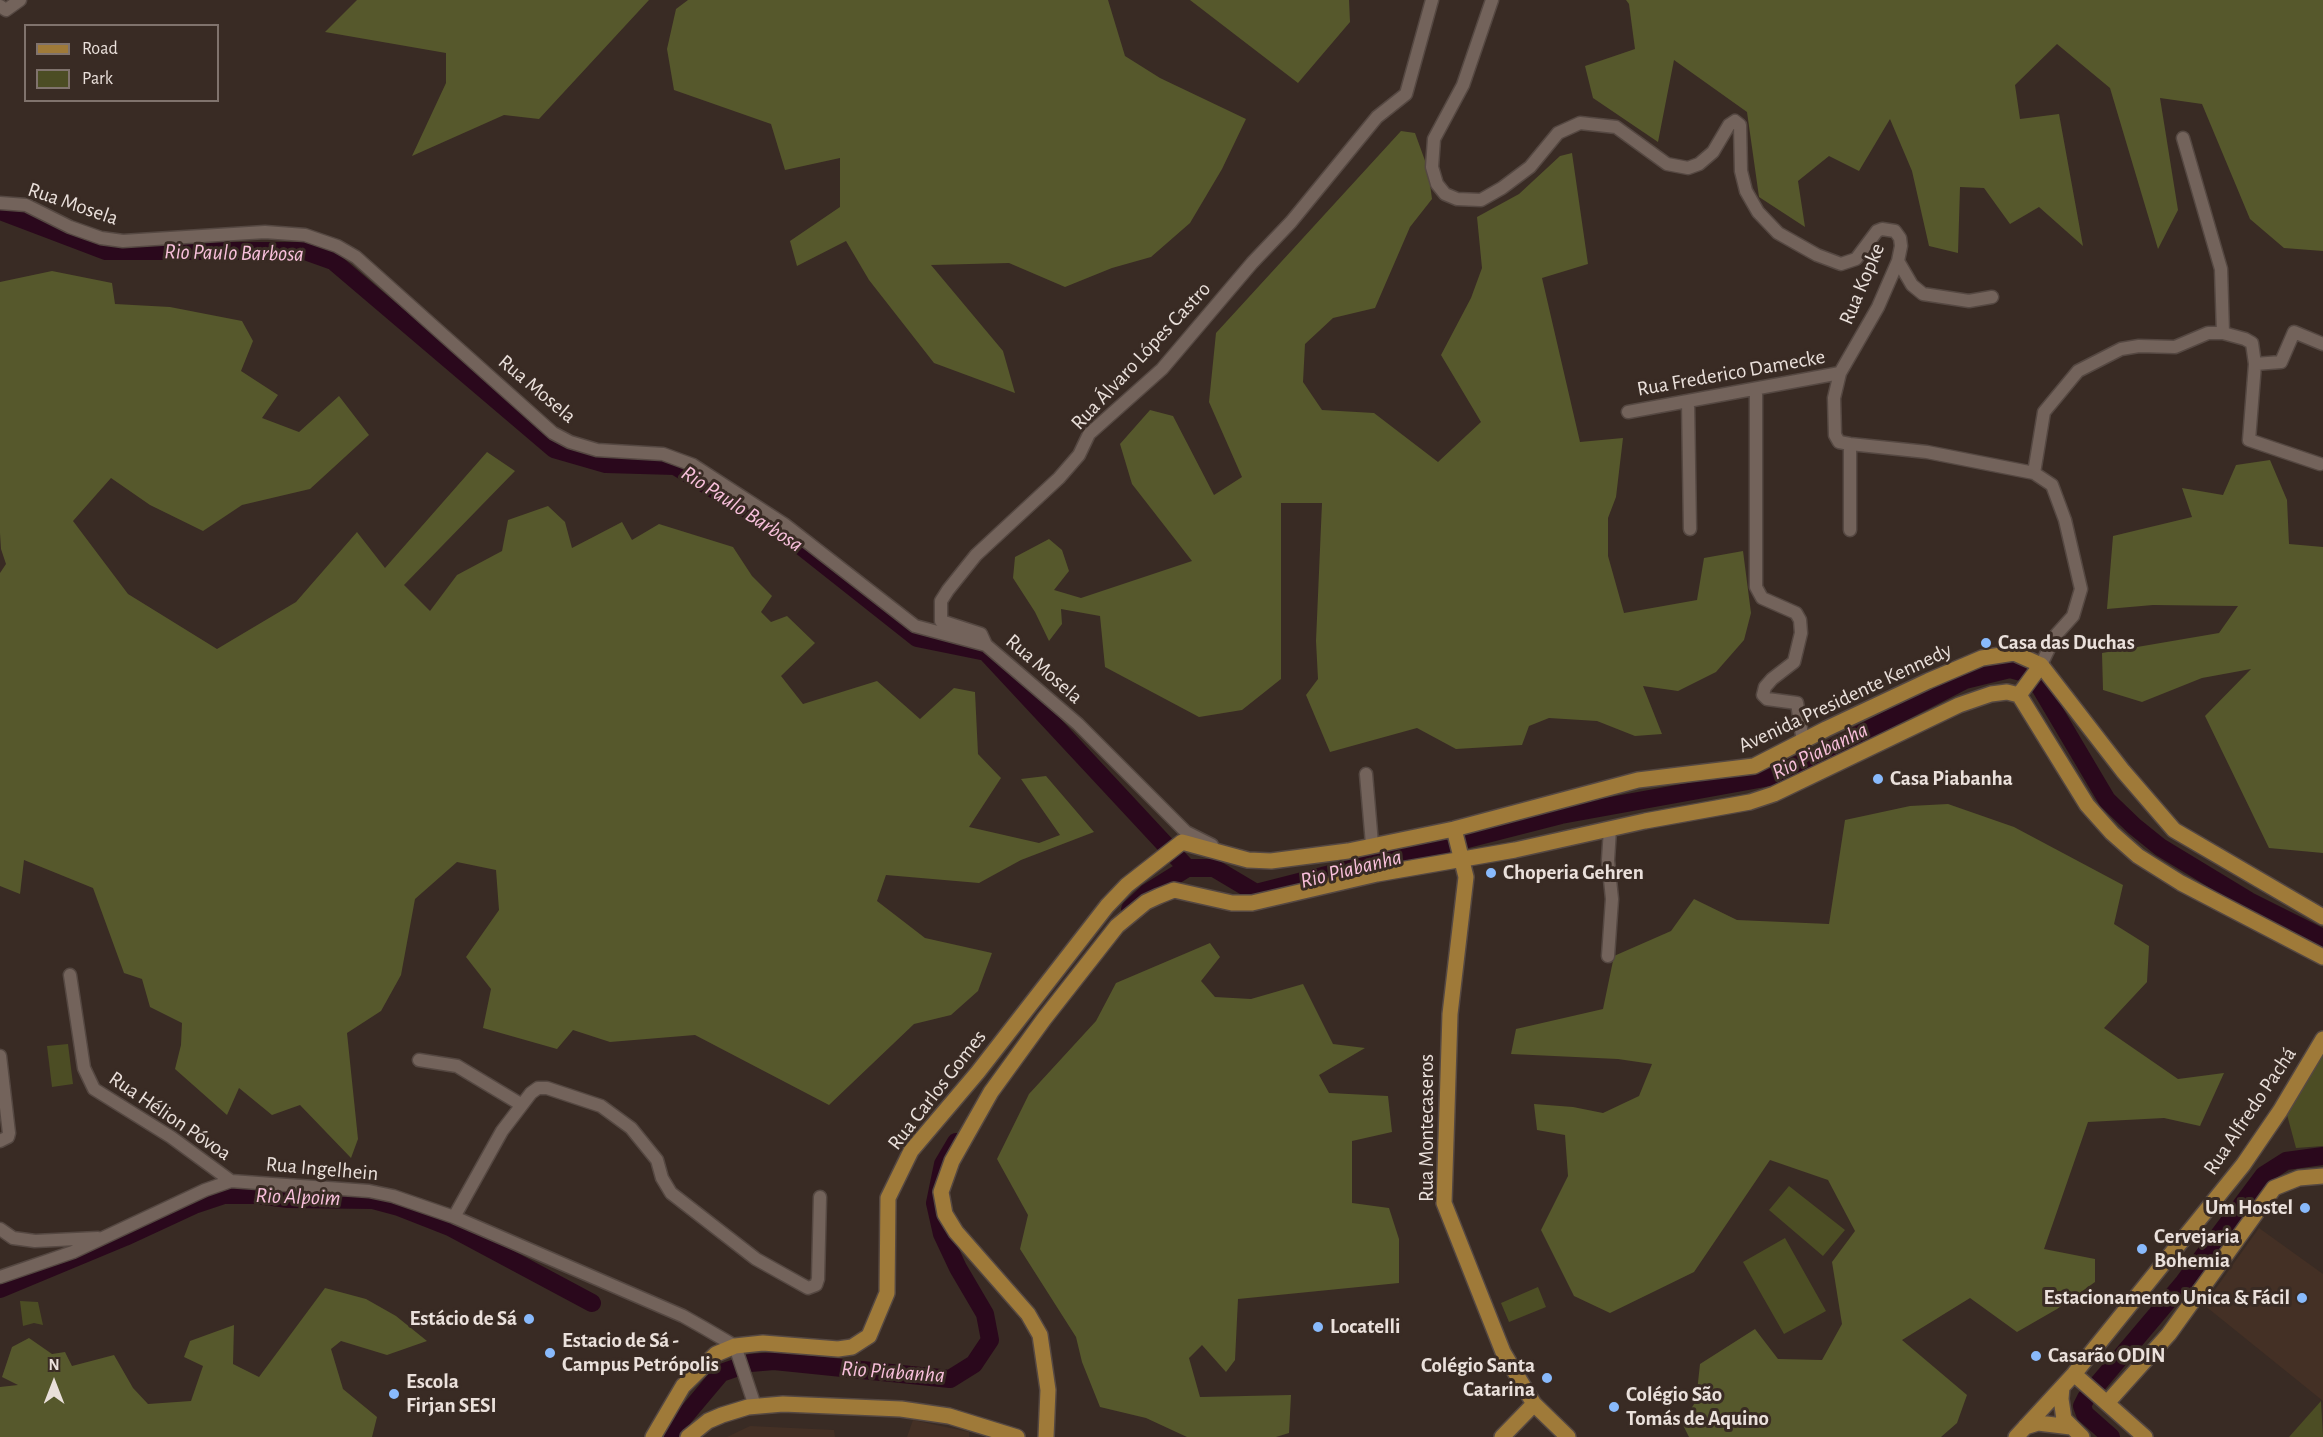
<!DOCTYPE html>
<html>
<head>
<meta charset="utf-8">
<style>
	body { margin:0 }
	#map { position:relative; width:2323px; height:1437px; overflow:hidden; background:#392b24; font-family:"Alegreya Sans",sans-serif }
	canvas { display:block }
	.legend { position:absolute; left:24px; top:24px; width:195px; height:78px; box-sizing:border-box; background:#392b24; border:2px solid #80736d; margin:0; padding:8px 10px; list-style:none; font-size:18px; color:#eae0db }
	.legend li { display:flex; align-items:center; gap:12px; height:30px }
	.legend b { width:30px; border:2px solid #80736d }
	.north { position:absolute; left:24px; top:1353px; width:60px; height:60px; -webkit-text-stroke:4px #392b24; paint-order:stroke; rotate:0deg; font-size:16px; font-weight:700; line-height:24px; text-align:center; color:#eae0db }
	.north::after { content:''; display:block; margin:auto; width:21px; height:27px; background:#eae0db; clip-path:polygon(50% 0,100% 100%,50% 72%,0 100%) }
</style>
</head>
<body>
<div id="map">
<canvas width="2323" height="1437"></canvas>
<ul class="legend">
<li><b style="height:8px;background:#9f7a39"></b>Road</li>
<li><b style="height:16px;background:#4c4d24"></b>Park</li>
</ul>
<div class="north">N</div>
</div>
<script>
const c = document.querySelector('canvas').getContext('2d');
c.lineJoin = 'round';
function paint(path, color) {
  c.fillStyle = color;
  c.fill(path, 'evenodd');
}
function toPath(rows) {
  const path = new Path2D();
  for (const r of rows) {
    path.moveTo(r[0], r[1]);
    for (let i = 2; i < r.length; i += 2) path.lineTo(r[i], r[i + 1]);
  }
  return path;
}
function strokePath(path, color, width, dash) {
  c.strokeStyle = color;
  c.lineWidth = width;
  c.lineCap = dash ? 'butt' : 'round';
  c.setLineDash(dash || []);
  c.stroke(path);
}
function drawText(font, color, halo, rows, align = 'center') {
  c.font = font + ' "Alegreya Sans",sans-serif';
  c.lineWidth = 6;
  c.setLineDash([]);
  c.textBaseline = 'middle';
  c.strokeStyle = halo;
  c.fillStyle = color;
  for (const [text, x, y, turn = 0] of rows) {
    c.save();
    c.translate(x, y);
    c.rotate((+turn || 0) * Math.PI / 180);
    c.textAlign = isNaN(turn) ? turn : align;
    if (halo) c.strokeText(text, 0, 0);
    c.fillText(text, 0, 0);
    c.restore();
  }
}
paint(toPath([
	[2259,1228,2323,1274,2323,1401,2204,1305],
	[913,1420,969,1432,969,1437,907,1437],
	[750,1426,834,1430,835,1437,727,1437]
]), '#443025');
paint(toPath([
	[68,1044,73,1084,52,1087,47,1046],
	[2323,1050,2323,1146,2296,1148,2286,1111],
	[1789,1186,1845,1230,1823,1256,1769,1210],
	[1785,1238,1826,1311,1784,1334,1743,1262],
	[1538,1287,1546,1307,1509,1322,1501,1303],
	[20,1301,38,1302,43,1325,34,1323,23,1326],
	[2321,1401,2323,1437,2289,1437]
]), '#4c4d24');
paint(toPath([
	[357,0,649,0,539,119,504,115,412,156,446,83,446,53,325,32],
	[688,0,1108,0,1125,56,1160,78,1246,119,1222,169,1190,223,1151,257,1112,268,1065,287,1009,263,931,265,1003,351,1015,393,934,363,869,280,846,241,797,266,790,241,840,207,840,158,785,170,771,124,674,90,667,49,676,9],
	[1190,0,1349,0,1350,22,1298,83],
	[1626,0,2323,0,2323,251,2284,248,2250,219,2202,104,2160,98,2178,210,2158,249,2110,88,2057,44,2015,85,2020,119,2059,114,2083,246,2039,207,2010,224,1984,188,1960,187,1958,253,1929,246,1912,171,1890,119,1859,171,1829,156,1798,181,1805,227,1759,197,1747,112,1674,60,1658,142,1593,98,1585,66,1635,49,1629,4],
	[1401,131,1415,133,1428,169,1432,199,1410,227,1375,308,1333,318,1305,344,1303,382,1322,410,1374,413,1438,462,1481,422,1441,355,1471,298,1482,268,1477,217,1519,194,1560,156,1572,153,1588,264,1542,278,1580,442,1623,438,1616,497,1608,518,1608,556,1624,613,1697,600,1704,558,1743,551,1751,613,1744,640,1716,672,1678,691,1643,686,1662,734,1635,736,1597,721,1549,718,1529,726,1522,745,1456,749,1417,728,1330,752,1306,695,1318,679,1316,641,1322,503,1281,503,1281,679,1242,710,1199,717,1105,667,1100,616,1061,609,1062,624,1049,641,1035,612,1013,578,1015,557,1049,539,1062,550,1069,571,1054,590,1081,598,1192,561,1132,484,1120,444,1150,410,1173,416,1214,495,1242,477,1209,402,1216,333],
	[52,271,112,283,115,304,170,307,242,321,253,341,241,371,278,395,262,418,299,432,339,396,369,435,310,489,242,505,203,531,150,505,111,478,73,521,128,594,217,649,296,602,357,532,385,568,487,452,515,471,404,585,430,611,457,575,502,551,508,520,548,506,565,522,572,548,622,522,632,540,659,524,733,547,752,576,772,596,761,612,771,622,787,616,815,643,781,676,803,704,877,681,920,719,954,688,975,692,978,754,1001,778,969,827,1039,843,1060,835,1021,779,1046,776,1094,832,1021,860,979,883,886,875,877,901,925,938,992,953,978,991,951,1015,914,1024,829,1105,695,1035,610,1042,573,1030,557,1049,483,1028,491,989,466,957,499,910,496,870,457,862,415,899,401,975,381,1011,347,1033,358,1139,351,1158,300,1105,272,1115,239,1088,227,1115,175,1069,181,1045,182,1023,150,1007,142,979,124,973,93,888,24,860,20,894,0,886,0,573,6,564,1,549,0,533,0,282],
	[2270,460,2287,500,2289,544,2323,547,2323,853,2269,848,2205,716,2251,669,2202,678,2142,702,2103,690,2102,653,2219,633,2238,606,2153,605,2107,609,2113,536,2192,517,2182,488,2223,495,2236,465],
	[1948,804,2014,827,2123,885,2114,924,2149,946,2147,982,2104,1028,2178,1079,2224,1073,2200,1126,2164,1118,2088,1122,2044,1249,2095,1259,2095,1282,2057,1309,2017,1332,1970,1298,1902,1340,1967,1395,1957,1423,1941,1437,1689,1437,1682,1423,1696,1401,1700,1364,1755,1329,1778,1359,1822,1360,1842,1324,1832,1262,1855,1231,1828,1180,1770,1160,1694,1272,1610,1313,1574,1296,1541,1230,1568,1176,1565,1135,1537,1130,1534,1104,1573,1107,1603,1113,1639,1096,1652,1064,1618,1059,1511,1054,1516,1029,1603,1009,1614,956,1671,931,1694,899,1737,920,1829,924,1845,820,1910,806],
	[1210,943,1220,957,1201,981,1215,997,1251,999,1303,984,1333,1044,1365,1048,1319,1075,1329,1093,1388,1096,1392,1132,1352,1141,1352,1203,1389,1208,1399,1239,1399,1283,1238,1299,1235,1360,1226,1372,1202,1345,1189,1358,1200,1397,1291,1395,1289,1433,1276,1437,1187,1437,1146,1418,1100,1407,1082,1362,1076,1337,1020,1249,1028,1215,997,1159,1029,1094,1096,1021,1116,983],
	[325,1288,366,1299,396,1316,427,1341,387,1355,341,1341,331,1349,343,1389,377,1417,372,1437,0,1437,0,1387,18,1385,2,1377,12,1347,29,1338,52,1354,65,1352,72,1366,114,1355,133,1388,148,1404,191,1401,203,1366,184,1357,190,1341,234,1325,233,1364,259,1377]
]), '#56582c');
strokePath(toPath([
	[0,211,106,251,305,251,333,261,554,449,606,464,675,466,778,528,917,638,986,652,1187,868],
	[1130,909,1147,893,1187,868,1214,868,1256,893,1561,815,1770,777,1817,756,1965,680,2010,669,2025,673,2040,687,2107,800,2134,826,2160,847,2249,901,2323,938],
	[0,1289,125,1237,194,1205,224,1195,257,1195,288,1199,373,1200,399,1207,450,1227,592,1303],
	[673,1437,684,1417,721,1373,750,1363,774,1361,950,1379,974,1364,990,1340,985,1314,958,1268,942,1234,935,1203,943,1164,956,1142],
	[2111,1437,2085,1414,2082,1406,2086,1398,2184,1282,2264,1175,2286,1161,2323,1156]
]), '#2a081c', 18);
const minor = toPath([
	[1492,0,1463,85,1434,139,1432,167,1437,184,1445,194,1457,199,1481,200,1502,188,1530,167,1558,133,1580,123,1616,127,1667,164,1688,168,1699,164,1713,152,1729,125,1735,121,1740,125,1741,171,1746,191,1758,212,1778,233,1817,255,1841,264,1856,259,1877,231,1882,229,1895,231,1900,238,1901,246,1898,261,1878,307,1840,373,1834,398,1835,435,1839,442,1850,444,1927,452,2034,473,2052,485,2065,520,2081,589,2073,616,2055,636,2041,665],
	[0,6,6,10,20,0],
	[2183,138,2221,269,2223,333],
	[0,203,26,205,70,227,101,238,123,241,265,232,305,235,337,246,356,257,553,433,570,442,597,450,663,454,693,465,784,524,915,626,986,645,1078,724,1186,832,1212,845],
	[1898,261,1912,285,1923,294,1969,301,1992,297],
	[2255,364,2281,362,2294,332,2323,344],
	[1756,390,1756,587,1762,598,1796,613,1800,620,1801,633,1794,662,1772,679,1765,687,1763,695,1767,699,1797,703,1803,742],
	[1688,401,1690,529],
	[1628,412,1840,373],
	[1850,444,1850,530],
	[2034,473,2044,412,2078,371,2121,349,2139,346,2175,347,2208,333,2223,333,2245,339,2252,343,2255,364,2249,440,2320,464],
	[986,645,981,634,941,621,941,601,948,590,976,555,1059,478,1079,455,1089,434,1162,369,1252,263,1291,222,1377,117,1406,94,1432,0],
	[1366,774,1372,844],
	[1608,956,1612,899,1608,860,1610,829],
	[70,975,84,1068,94,1089,171,1137,231,1181],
	[0,1056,9,1133,8,1137,0,1141],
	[419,1060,457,1066,522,1105],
	[454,1217,502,1131,531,1093,538,1088,547,1088,601,1106,631,1128,657,1160,662,1178,671,1193,756,1259,808,1288,816,1285,818,1279,820,1197],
	[0,1229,13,1238,35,1241,98,1238],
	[0,1277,73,1252,205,1190,231,1181,369,1191,393,1196,454,1217,683,1316,706,1329,735,1346,755,1406]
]);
const major = toPath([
	[2019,695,2041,665],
	[1454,829,1466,877,1450,1014,1444,1203,1503,1352,1534,1404,1568,1437],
	[2074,1374,2145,1437],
	[2062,1387,2061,1399,2064,1419,2082,1437],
	[2107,1403,2169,1334,2274,1188,2299,1178,2323,1176],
	[2025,1427,2038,1423,2071,1427],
	[653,1437,683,1386,716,1354,735,1346,763,1343,838,1349,852,1347,869,1336,887,1293,888,1198,911,1151,978,1072,1107,906,1127,885,1182,842,1248,860,1271,861,1348,851,1454,829,1638,780,1754,766,1826,729,1928,681,1982,658,2014,653,2041,665,2123,771,2174,830,2323,917],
	[688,1437,708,1421,722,1415,748,1407,783,1404,901,1409,949,1416,1017,1437],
	[1046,1437,1048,1390,1040,1335,1028,1314,956,1232,945,1214,941,1192,952,1161,991,1092,1044,1019,1117,926,1146,902,1159,896,1174,890,1232,903,1252,903,1377,874,1515,850,1645,821,1750,802,1774,794,1959,705,1991,694,2007,692,2019,695,2024,703,2087,805,2112,833,2138,856,2181,883,2323,957],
	[1502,1437,1534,1404],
	[2016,1437,2074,1374,2243,1165,2280,1111,2323,1039]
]);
strokePath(minor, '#554842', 15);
strokePath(major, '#554842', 18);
strokePath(minor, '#73635b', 12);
strokePath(major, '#9f7a39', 15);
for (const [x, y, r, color] of [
	[1986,643,6,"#89bafc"],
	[1878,779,6,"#89bafc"],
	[1491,873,6,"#89bafc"],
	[2305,1208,6,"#89bafc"],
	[2142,1249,6,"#89bafc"],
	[2302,1298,6,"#89bafc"],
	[529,1319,6,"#89bafc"],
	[1318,1327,6,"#89bafc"],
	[550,1353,6,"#89bafc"],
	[2036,1356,6,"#89bafc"],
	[1547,1378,6,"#89bafc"],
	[394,1394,6,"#89bafc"],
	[1614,1407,6,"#89bafc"]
]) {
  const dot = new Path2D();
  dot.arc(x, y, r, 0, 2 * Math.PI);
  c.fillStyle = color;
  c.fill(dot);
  strokePath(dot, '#392b24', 2);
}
drawText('21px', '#eae0db', '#392b24', [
	["Rua Mosela",73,204,19],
	["Rua Kopke",1862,284,-67],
	["Rua Álvaro Lópes Castro",1141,356,-47],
	["Rua Frederico Damecke",1731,373,-10],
	["Rua Mosela",537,389,40],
	["Rua Mosela",1044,669,41],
	["Avenida Presidente Kennedy",1845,698,-25],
	["Rua Carlos Gomes",937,1090,-52],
	["Rua Alfredo Pachá",2250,1111,-56],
	["Rua Hélion Póvoa",170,1116,34],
	["Rua Montecaseros",1427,1128,-90],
	["Rua Ingelhein",322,1169,5]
]);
drawText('bold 21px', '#eae0db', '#392b24', [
	["Casa das Duchas",1998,643],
	["Casa Piabanha",1890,779],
	["Choperia Gehren",1503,873],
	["Um Hostel",2293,1208,"right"],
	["Cervejaria",2154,1237],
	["Bohemia",2154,1261],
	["Estacionamento Unica & Fácil",2290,1298,"right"],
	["Estácio de Sá",517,1319,"right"],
	["Locatelli",1330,1327],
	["Estacio de Sá -",562,1341],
	["Campus Petrópolis",562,1365],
	["Casarão ODIN",2048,1356],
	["Colégio Santa",1535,1366,"right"],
	["Catarina",1535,1390,"right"],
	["Escola",406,1382],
	["Firjan SESI",406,1406],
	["Colégio São",1626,1395],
	["Tomás de Aquino",1626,1419]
], 'left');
drawText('italic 22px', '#f9c0dc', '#392b24', [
	["Rio Paulo Barbosa",234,253,1],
	["Rio Paulo Barbosa",742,509,33],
	["Rio Piabanha",1820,751,-26],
	["Rio Piabanha",1351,869,-14],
	["Rio Alpoim",298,1197,2],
	["Rio Piabanha",893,1372,4]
]);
</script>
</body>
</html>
